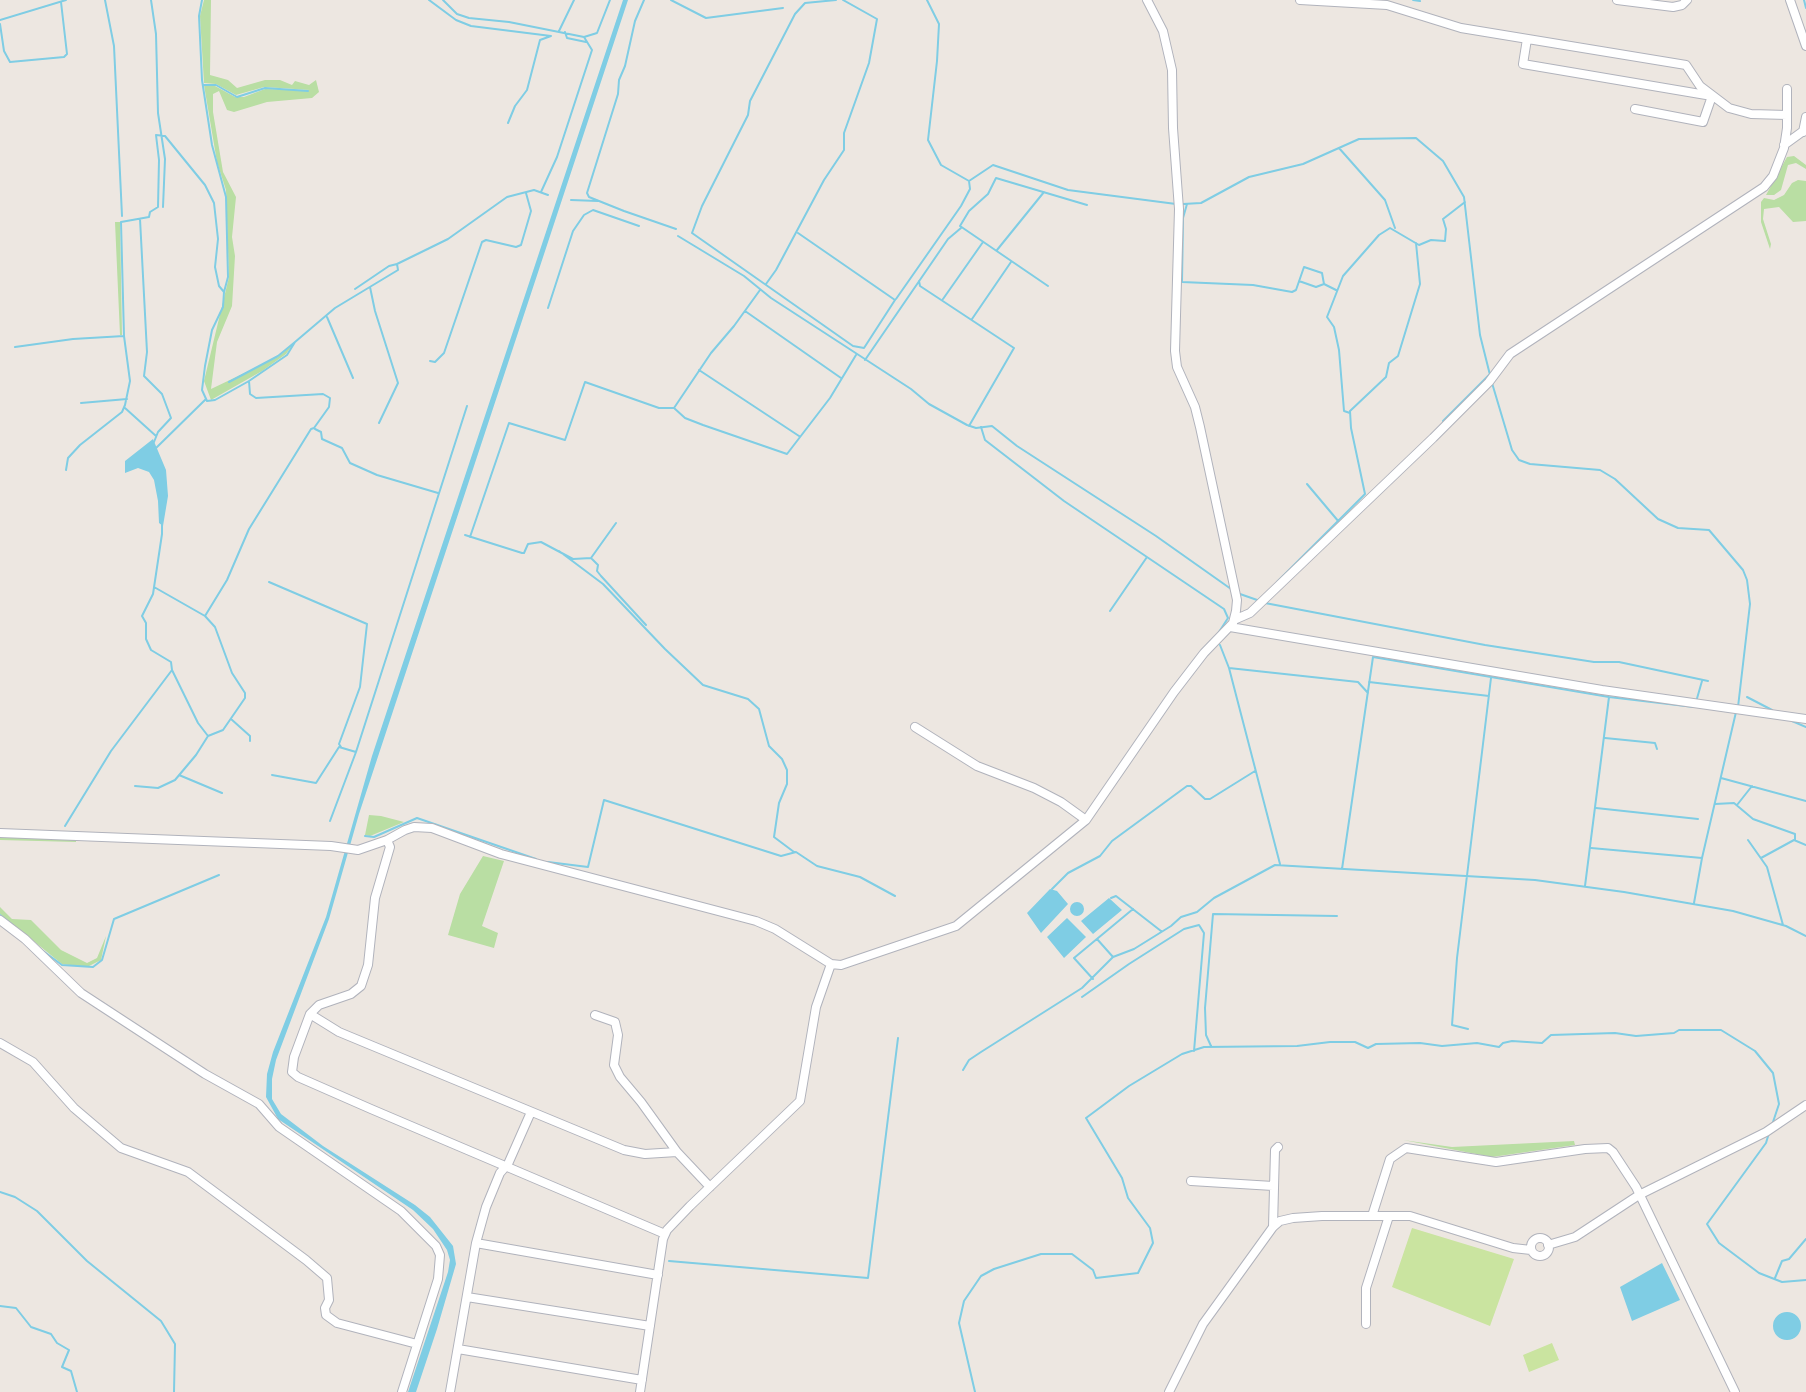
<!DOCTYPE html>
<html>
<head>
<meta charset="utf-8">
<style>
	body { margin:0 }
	canvas { display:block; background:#ede7e1 }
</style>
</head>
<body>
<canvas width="1806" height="1392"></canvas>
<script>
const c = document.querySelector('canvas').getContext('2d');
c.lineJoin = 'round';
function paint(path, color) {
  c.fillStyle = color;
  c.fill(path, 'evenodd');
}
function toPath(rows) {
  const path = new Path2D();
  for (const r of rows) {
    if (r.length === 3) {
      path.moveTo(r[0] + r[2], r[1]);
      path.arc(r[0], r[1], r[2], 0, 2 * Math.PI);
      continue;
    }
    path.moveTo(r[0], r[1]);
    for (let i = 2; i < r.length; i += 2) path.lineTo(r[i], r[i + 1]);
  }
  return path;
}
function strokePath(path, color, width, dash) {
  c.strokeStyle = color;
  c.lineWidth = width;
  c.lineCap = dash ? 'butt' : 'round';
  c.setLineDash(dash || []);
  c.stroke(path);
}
paint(toPath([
	[204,0,211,0,210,75,228,80,237,88,265,80,280,80,292,85,295,81,309,85,316,80,319,92,312,98,267,102,234,112,227,110,219,91,213,94,213,112,223,172,236,197,232,237,235,256,232,306,217,342,211,389,278,357,294,343,286,354,262,371,211,400,204,381,229,277,226,190,217,162,204,85,215,86,235,97,244,97,265,89,311,90,264,87,236,95,216,84,204,83,200,16],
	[1794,156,1806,165,1806,169,1796,163,1788,165,1781,190,1774,195,1766,195,1787,157],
	[1798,180,1806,181,1806,221,1793,222,1779,207,1764,209,1763,219,1771,244,1770,249,1761,222,1761,202,1764,198,1774,200,1784,195,1792,183],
	[115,222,120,222,122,335,120,335],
	[369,815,381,816,404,822,370,836,365,835],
	[0,836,76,839,76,842,0,840],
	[483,856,504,861,482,926,498,933,494,948,448,935,460,894],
	[0,907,12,919,31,920,61,950,87,963,97,958,106,936,101,960,87,967,62,964,0,914],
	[1403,1140,1452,1147,1574,1141,1575,1145,1492,1157]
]), '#b9dea3');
paint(toPath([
	[1412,1228,1514,1259,1490,1326,1392,1287],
	[1552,1343,1559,1360,1529,1372,1523,1355]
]), '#cae4a0');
paint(toPath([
	[623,0,628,0,359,814,329,919,276,1060,272,1079,272,1099,281,1114,323,1146,415,1205,430,1217,453,1246,456,1264,437,1329,416,1392,408,1392,448,1272,450,1260,447,1250,433,1229,413,1210,278,1119,266,1097,267,1074,273,1052,326,917,372,756],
	[153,439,166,470,168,496,163,526,159,523,158,501,154,480,149,472,138,468,125,473,125,461],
	[1050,889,1057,891,1068,904,1041,933,1027,913],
	[1109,898,1122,910,1093,934,1081,921],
	[1077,909,7],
	[1067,918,1086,937,1064,958,1047,937],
	[1662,1263,1680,1300,1632,1321,1620,1287],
	[1787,1326,14]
]), '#7fcde4');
strokePath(toPath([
	[105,0,114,46,122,216],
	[151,0,156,34,158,113,165,159,163,207],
	[202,0,199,16,202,80,212,145,226,197,228,277,224,292],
	[429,0,456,20,471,26,551,36],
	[443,0,457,14,469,18,509,22,584,37],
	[644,0,635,21,625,66,619,80,618,94,587,193,589,197,624,211,676,229],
	[671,0,706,18,783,8],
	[927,0,939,24,937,61,928,140,941,165,969,181,993,165,1068,190,1176,204],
	[1413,0,1420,1],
	[1804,0,1806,8],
	[0,20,66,0],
	[0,24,4,51,10,62,64,57,67,54,61,2],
	[559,31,574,0],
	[565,32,567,38,586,42],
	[203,85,216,85,237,97,265,88,308,91],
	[508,123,515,106,527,90,540,40,551,36],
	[1339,148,1385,200,1395,228],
	[541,192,557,157,592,50,584,37,597,33,610,0],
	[571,200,598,201],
	[1183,204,1201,203,1249,177,1303,164,1359,139,1416,138,1443,161,1464,197,1480,335,1490,375],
	[1187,204,1183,218,1182,282,1253,285,1292,292,1296,290,1304,267,1322,273,1324,284,1336,290],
	[140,219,147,352,144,376,162,394,171,418,158,432,154,442],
	[798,233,895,300,864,348,853,346,692,233,702,206,748,115,750,101,795,14,805,3,836,0],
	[678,236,744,276,771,298,911,389,929,404,967,425,976,428,992,426,1017,446,1156,536,1231,589],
	[997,250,1044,192],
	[919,281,920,286,1014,348,969,426],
	[1299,281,1316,287,1324,284],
	[766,284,776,270,824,180,844,150,844,133,869,63,877,19,843,0],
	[1048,286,960,226,969,211,988,194,996,178,1087,205],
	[370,287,375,311,398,383,379,423],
	[355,289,389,266,397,264],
	[896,299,961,206,970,189,969,181],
	[943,299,983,242],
	[548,308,573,231,584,215,593,210,639,226],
	[745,311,841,378],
	[327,317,353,378],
	[972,319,1011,262],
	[15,347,73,339,124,336],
	[865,360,948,239,961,228],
	[430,361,435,362,444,353,482,242,486,240,516,247,521,245,531,211,526,193],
	[699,370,799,436],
	[229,382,278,356,295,342],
	[1492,383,1512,450,1519,460,1530,464,1600,470,1615,479,1658,519,1678,528,1709,530,1743,570,1747,580,1750,604,1738,707],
	[81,403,127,399],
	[125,408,156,436],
	[674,408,685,418,703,425,787,454,830,398,856,355],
	[1350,413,1344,411,1339,350,1334,327,1327,317,1343,276,1379,235,1390,228,1419,245,1431,240,1445,241,1446,229,1443,219,1465,202],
	[1443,421,1490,374],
	[981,427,985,440,1064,501,1224,609,1228,618,1219,632],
	[315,429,321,432,322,439,342,448,350,463,377,475,438,493],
	[155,449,206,399],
	[66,470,68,458,80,445,122,412,125,405,130,381,124,336,121,222,149,217,150,212,158,207,159,160,156,135,165,136,205,185,214,203,218,239,215,267,219,286,224,292,223,307,212,330,205,366,202,390,207,401,215,400,249,381,287,355,295,342,335,308,398,270,397,264,448,239,507,197,534,190,548,195],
	[1307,484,1339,522],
	[465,535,522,553,524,553,528,544,541,542,573,559,591,558,616,523],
	[470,537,509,423,565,440,585,382,659,408,674,408,711,353,734,326,760,290],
	[559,551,603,584,665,649,703,685,748,699,759,709,769,746,782,759,787,770,787,784,779,803,774,837,794,852],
	[592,559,598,565,597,571,601,576,646,625],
	[269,582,367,624,360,687,339,744,341,747],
	[1277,582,1365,494,1351,428,1350,411,1386,377,1389,363,1398,356,1420,284,1416,243],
	[154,587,205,616],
	[1240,594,1260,601],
	[1265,603,1485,645,1594,662,1619,662,1708,681],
	[1110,611,1147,557],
	[1220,645,1229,668,1280,864],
	[1229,668,1358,682,1368,693],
	[172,670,198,723,208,736,223,730,245,698,245,693,232,673,215,627,205,616,227,580,249,529,311,429,314,428,329,407,330,398,323,394,256,398,250,394,249,381],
	[1369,682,1489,696],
	[1747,697,1772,710],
	[1696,702,1702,681],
	[231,719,250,736,250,741],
	[1792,721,1806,727],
	[1605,738,1655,743,1657,749],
	[179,775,222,793],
	[272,775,316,783,339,747,356,752],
	[1721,778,1806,801],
	[135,786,158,788,175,780,196,755,208,736],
	[1715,804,1734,803,1753,819,1795,834,1795,840],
	[1737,805,1752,786],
	[1596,808,1698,819],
	[330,821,356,752,467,406],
	[65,826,111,751,172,670,171,662,151,650,146,639,146,623,142,616,153,594,162,534,162,522],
	[365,836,374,837,417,818,536,859],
	[1748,840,1767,867,1783,925],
	[1591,848,1702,858],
	[1761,858,1794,840,1806,845],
	[548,862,588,867,604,800,781,856,796,852,817,866,860,877,895,896],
	[1342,869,1373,657,1609,697,1694,707],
	[1585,886,1609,697],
	[1052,889,1068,873,1100,856,1112,841,1187,786,1191,786,1205,799,1210,799,1255,771],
	[1111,898,1116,896,1161,931],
	[1694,903,1702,858,1736,712],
	[0,915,14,926],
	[1097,939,1113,957],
	[39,948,62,965,93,967,102,960,114,919,219,875],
	[1093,979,1074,958,1133,909],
	[1082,997,1129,964,1184,929,1199,925,1204,933,1194,1051],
	[1468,1029,1452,1025,1457,958,1491,678],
	[1211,1046,1206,1035,1205,1008,1213,914,1337,916],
	[963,1070,969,1060,981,1052,1082,988,1113,957,1134,949,1171,926,1181,917,1197,912,1214,898,1275,865,1535,880,1624,892,1733,911,1786,926,1806,936],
	[1769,1133,1766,1143,1707,1224,1719,1243,1759,1273,1782,1282,1806,1280],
	[0,1192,15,1197,37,1211,87,1261,161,1321,175,1344,174,1392],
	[669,1261,868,1278,898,1038],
	[1775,1278,1782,1261,1789,1259,1806,1239],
	[0,1306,16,1308,31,1327,51,1334,57,1343,69,1350,62,1367,71,1371,77,1392],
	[975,1392,959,1323,964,1301,981,1276,994,1269,1041,1254,1072,1254,1093,1270,1096,1278,1138,1273,1153,1243,1150,1228,1128,1198,1122,1178,1086,1118,1129,1086,1182,1054,1204,1047,1297,1046,1330,1042,1355,1042,1368,1048,1376,1044,1420,1043,1442,1046,1477,1043,1499,1047,1503,1043,1512,1041,1542,1043,1551,1035,1615,1033,1636,1036,1674,1033,1679,1030,1721,1030,1755,1051,1773,1073,1779,1104,1772,1125]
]), '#7fcde4', 2);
const minor = toPath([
	[1300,0,1387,5,1461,28,1686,65,1700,86,1729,108,1751,114,1787,115],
	[1617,0,1673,7,1682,5,1687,0],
	[1790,0,1806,46],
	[1527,39,1523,64,1712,96,1703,122,1635,109],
	[1803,132,1806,117],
	[1784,145,1806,129],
	[1234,620,1250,613,1433,438,1489,382,1510,354,1764,187,1773,176,1784,148,1787,128,1787,89],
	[1230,627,1602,690,1806,719],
	[915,727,977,766,1034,788,1061,802,1086,820],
	[0,833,331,846,358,850,387,840,405,830,414,827,432,828,501,854,756,921,775,929,831,964,841,965,956,926,1086,820,1174,692,1204,653,1233,623,1236,611,1237,600,1200,427,1195,407,1177,367,1175,351,1179,209,1173,128,1172,70,1163,31,1147,0],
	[387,840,390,847,375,898,368,965,361,986,351,994,319,1005,310,1014,294,1057,292,1072,298,1077,371,1109,665,1234],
	[0,920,25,939,81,993,205,1074,259,1104,279,1127,401,1211,436,1246,440,1255,438,1279,402,1392],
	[310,1014,339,1032,624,1150,645,1154,677,1152,710,1187],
	[595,1015,615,1022,618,1035,614,1065,620,1077,641,1102,677,1152],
	[0,1043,33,1062,74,1108,121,1148,188,1172,306,1260,327,1278,329,1300,325,1308,326,1315,337,1323,417,1344],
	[1191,1181,1273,1186],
	[1372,1216,1390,1159,1406,1148,1496,1162,1585,1149,1608,1148,1613,1152,1636,1187,1735,1392],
	[1273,1227,1275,1150,1278,1147],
	[1540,1247,9],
	[476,1243,658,1275],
	[1548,1245,1575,1237,1639,1195,1766,1132,1806,1105],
	[467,1297,650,1326],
	[1366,1324,1366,1288,1389,1216],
	[458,1349,642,1380],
	[450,1392,476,1243,486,1207,500,1173,508,1164,531,1112],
	[640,1392,663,1239,667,1230,690,1206,800,1101,816,1007,831,964],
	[1169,1392,1203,1324,1273,1227,1280,1221,1293,1218,1322,1216,1410,1216,1513,1248,1531,1250]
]);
strokePath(minor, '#b1b3bc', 10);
strokePath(minor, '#fff', 8);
</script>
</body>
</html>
